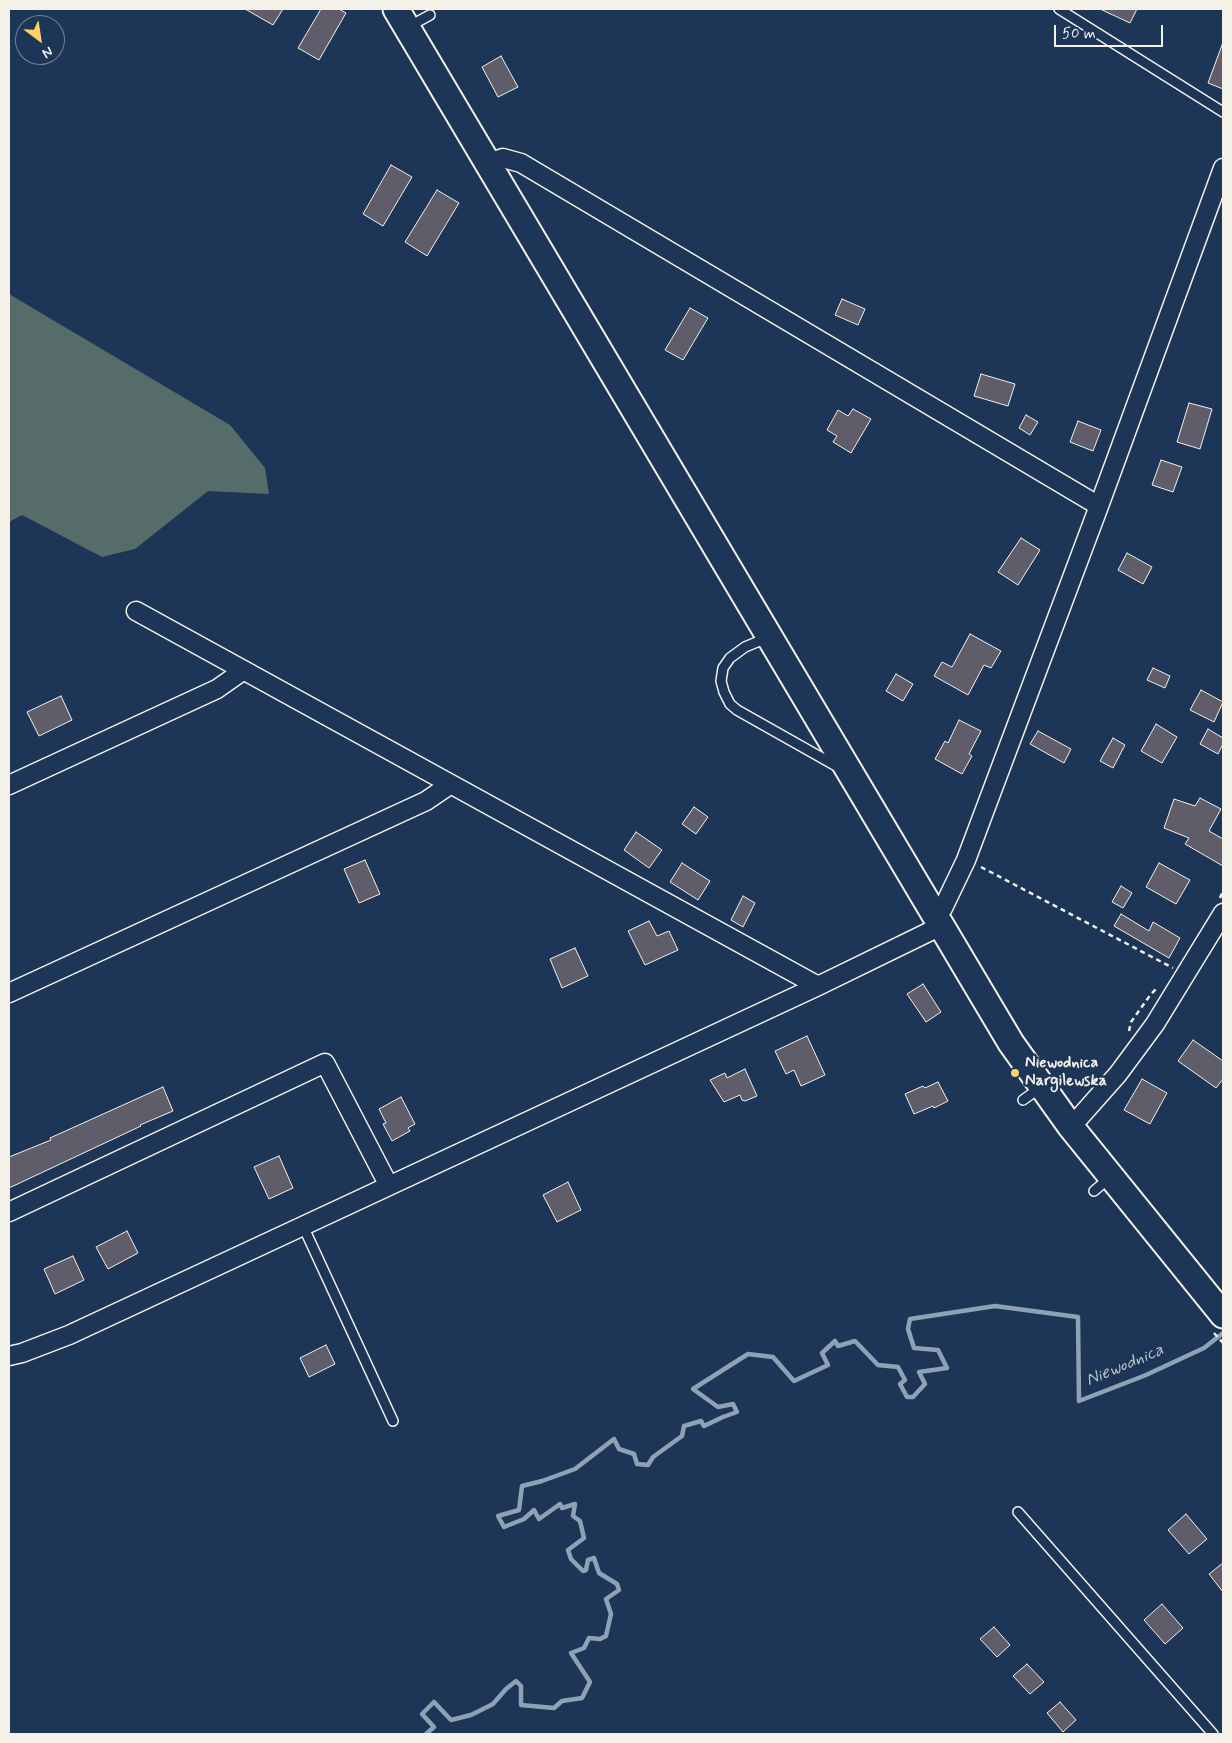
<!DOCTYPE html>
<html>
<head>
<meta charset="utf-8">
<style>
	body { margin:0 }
	#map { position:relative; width:1232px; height:1743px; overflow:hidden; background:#1d3557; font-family:Mynerve,sans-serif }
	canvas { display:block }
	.frame { position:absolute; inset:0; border:10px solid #f4f1e8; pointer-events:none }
	.north { position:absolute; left:15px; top:15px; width:50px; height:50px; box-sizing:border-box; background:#1d3557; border:1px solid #738091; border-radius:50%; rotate:149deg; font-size:14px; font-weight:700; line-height:20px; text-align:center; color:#f4f1e8 }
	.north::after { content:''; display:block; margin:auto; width:18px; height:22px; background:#ffd166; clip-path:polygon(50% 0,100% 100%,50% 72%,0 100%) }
	.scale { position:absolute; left:1054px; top:25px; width:109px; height:22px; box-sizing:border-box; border:2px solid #f4f1e8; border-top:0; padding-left:6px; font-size:15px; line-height:18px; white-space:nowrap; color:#f4f1e8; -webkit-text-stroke:4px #1d3557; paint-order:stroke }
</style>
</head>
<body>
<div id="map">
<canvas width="1232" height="1743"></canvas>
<div class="frame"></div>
<div class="north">N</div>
<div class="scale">50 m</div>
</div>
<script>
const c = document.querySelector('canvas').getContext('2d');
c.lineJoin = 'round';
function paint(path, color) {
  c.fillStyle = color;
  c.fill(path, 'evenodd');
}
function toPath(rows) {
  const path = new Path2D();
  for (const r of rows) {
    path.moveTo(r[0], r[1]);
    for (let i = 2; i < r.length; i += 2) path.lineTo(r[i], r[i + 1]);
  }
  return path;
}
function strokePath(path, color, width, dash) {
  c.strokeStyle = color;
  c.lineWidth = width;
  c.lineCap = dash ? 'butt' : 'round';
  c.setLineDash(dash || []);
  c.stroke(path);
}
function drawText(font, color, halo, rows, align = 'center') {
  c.font = font + ' Mynerve,sans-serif';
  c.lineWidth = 5;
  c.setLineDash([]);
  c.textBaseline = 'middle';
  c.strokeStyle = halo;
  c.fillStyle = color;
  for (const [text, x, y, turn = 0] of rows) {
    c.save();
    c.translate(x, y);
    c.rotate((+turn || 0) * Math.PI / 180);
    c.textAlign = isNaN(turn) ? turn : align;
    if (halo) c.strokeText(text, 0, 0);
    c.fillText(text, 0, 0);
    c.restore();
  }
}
paint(toPath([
	[9,294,230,425,265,468,269,494,208,491,135,549,102,557,22,515,9,522]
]), '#566c68');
strokePath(toPath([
	[426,1734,434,1727,422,1714,434,1702,451,1720,471,1715,493,1704,506,1689,516,1681,521,1686,521,1705,554,1708,562,1701,582,1698,590,1682,571,1653,584,1648,589,1638,600,1639,606,1636,611,1614,606,1599,619,1590,617,1584,599,1573,594,1558,588,1560,586,1570,583,1571,571,1559,568,1550,584,1538,580,1521,573,1516,575,1504,562,1508,560,1504,539,1519,534,1510,524,1519,504,1527,498,1516,519,1510,522,1486,542,1481,575,1469,614,1439,619,1449,634,1454,637,1464,648,1465,653,1457,682,1436,684,1426,701,1421,704,1426,723,1417,737,1412,733,1404,718,1407,693,1389,748,1354,773,1357,794,1381,828,1365,822,1353,835,1341,838,1346,855,1341,878,1365,898,1367,905,1380,900,1384,907,1397,913,1397,925,1384,919,1372,947,1368,938,1350,914,1348,908,1329,910,1319,995,1306,1078,1317,1079,1401,1146,1375,1204,1348,1223,1333]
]), '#8fa1b4', 4.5);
const building = toPath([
	[245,9,283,9,273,25,245,9],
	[321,9,339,9,346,13,319,60,298,48,321,9],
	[1100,9,1137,9,1130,23,1100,9],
	[1222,45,1223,45,1223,89,1208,83,1222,45],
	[501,56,518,87,498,97,482,67,501,56],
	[391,165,412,177,383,226,363,214,391,165],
	[437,190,459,203,427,256,405,242,437,190],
	[842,299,865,309,858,325,835,315,842,299],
	[690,308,708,318,683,360,665,350,690,308],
	[981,374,1015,384,1008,406,974,396,981,374],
	[1189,403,1212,409,1200,449,1177,442,1189,403],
	[853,409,871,419,851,453,833,442,837,436,827,430,838,410,848,416,853,409],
	[1026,415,1038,422,1030,435,1019,428,1026,415],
	[1078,421,1101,430,1093,451,1070,442,1078,421],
	[1161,460,1182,467,1173,492,1152,485,1161,460],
	[1021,538,1040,550,1018,585,998,572,1021,538],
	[1127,553,1152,567,1143,584,1118,570,1127,553],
	[970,634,1001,651,991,668,984,665,968,695,934,676,942,662,952,667,970,634],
	[1153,668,1170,676,1165,688,1147,680,1153,668],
	[896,674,913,684,903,701,886,691,896,674],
	[1201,690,1223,702,1214,722,1190,710,1201,690],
	[61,696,72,720,39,736,27,712,61,696],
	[959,720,981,731,969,754,972,756,962,774,935,759,945,741,948,743,959,720],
	[1156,724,1177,737,1162,763,1141,751,1156,724],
	[1208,729,1223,738,1223,744,1218,754,1200,744,1208,729],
	[1038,731,1071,749,1064,763,1030,744,1038,731],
	[1113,738,1125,745,1113,768,1100,761,1113,738],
	[1200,798,1221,809,1209,831,1223,839,1223,866,1185,844,1189,838,1164,828,1174,799,1195,806,1200,798],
	[694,807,708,817,696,834,682,824,694,807],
	[636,832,662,850,649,868,624,850,636,832],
	[365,860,380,894,359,903,344,869,365,860],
	[682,863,710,881,698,900,670,882,682,863],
	[1159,863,1190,880,1176,904,1146,887,1159,863],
	[1121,886,1132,893,1123,908,1112,902,1121,886],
	[743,896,755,903,743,927,731,920,743,896],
	[1121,914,1149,931,1153,922,1180,938,1169,958,1114,926,1121,914],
	[649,921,657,936,669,931,678,950,645,965,628,931,649,921],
	[575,948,588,976,562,988,550,959,575,948],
	[923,984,941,1012,926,1022,907,994,923,984],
	[807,1036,825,1075,801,1086,794,1070,786,1074,775,1051,807,1036],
	[1193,1040,1223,1061,1223,1079,1216,1088,1178,1061,1193,1040],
	[745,1069,757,1096,745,1101,742,1100,740,1095,724,1102,710,1080,725,1073,727,1078,745,1069],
	[1142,1079,1167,1093,1150,1124,1124,1110,1142,1079],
	[938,1082,948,1101,934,1108,933,1106,914,1114,905,1094,923,1086,925,1088,938,1082],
	[163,1087,173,1111,140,1125,141,1126,9,1188,9,1157,51,1140,50,1138,163,1087],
	[401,1097,415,1124,408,1128,410,1131,392,1141,383,1124,386,1123,379,1109,401,1097],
	[279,1156,293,1188,269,1199,254,1167,279,1156],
	[568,1182,581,1210,557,1222,543,1195,568,1182],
	[127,1231,138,1253,108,1269,96,1247,127,1231],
	[73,1256,84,1280,55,1294,44,1269,73,1256],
	[326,1345,335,1364,309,1377,300,1358,326,1345],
	[1186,1514,1207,1539,1189,1554,1168,1530,1186,1514],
	[1223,1563,1223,1592,1209,1574,1223,1563],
	[1162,1604,1183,1628,1165,1644,1144,1620,1162,1604],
	[994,1627,1010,1645,997,1657,980,1639,994,1627],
	[1027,1664,1044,1682,1030,1694,1013,1676,1027,1664],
	[1060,1702,1076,1720,1063,1732,1047,1713,1060,1702]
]);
paint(building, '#5e5d69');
strokePath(building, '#f4f1e8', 1);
const lane = toPath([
	[1059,9,1223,112],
	[408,27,430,15],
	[769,637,745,647,730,658,723,668,721,681,724,692,730,704,737,710,838,767],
	[1023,1100,1041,1087],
	[1094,1191,1109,1178],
	[303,1226,393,1421],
	[1018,1512,1213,1734]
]);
const street = toPath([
	[488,163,503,158,521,163,1099,506],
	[136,611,818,986],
	[9,785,217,689,244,670],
	[934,915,943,908,966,860,1099,506,1223,168],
	[9,993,426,801,451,784],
	[1071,1127,1118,1074,1155,1024,1223,913],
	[9,1212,325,1063,389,1186],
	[9,1356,22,1353,69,1335,818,986,941,926]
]);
const secondary = toPath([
	[396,9,1011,1043,1071,1127,1223,1315]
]);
strokePath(lane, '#f4f1e8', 12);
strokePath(street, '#f4f1e8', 21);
strokePath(secondary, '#f4f1e8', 29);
strokePath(toPath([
	[981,867,1173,968],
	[1220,898,1223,891],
	[1129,1031,1131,1022,1151,994,1157,988],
	[1214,1333,1223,1343]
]), '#f4f1e8', 2.5, [5, 4]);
strokePath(lane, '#1d3557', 9);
strokePath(street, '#1d3557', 18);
strokePath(secondary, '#1d3557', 25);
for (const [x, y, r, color] of [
	[1015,1073,5,"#ffd166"]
]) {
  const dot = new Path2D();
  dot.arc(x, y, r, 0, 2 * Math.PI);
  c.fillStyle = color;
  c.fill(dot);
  strokePath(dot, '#1d3557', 2);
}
drawText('bold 16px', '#f4f1e8', '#1d3557', [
	["Niewodnica",1025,1064],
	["Nargilewska",1025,1082]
], 'left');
drawText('italic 18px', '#b9c2ca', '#1d3557', [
	["Niewodnica",1125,1366,-23]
]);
</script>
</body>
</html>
